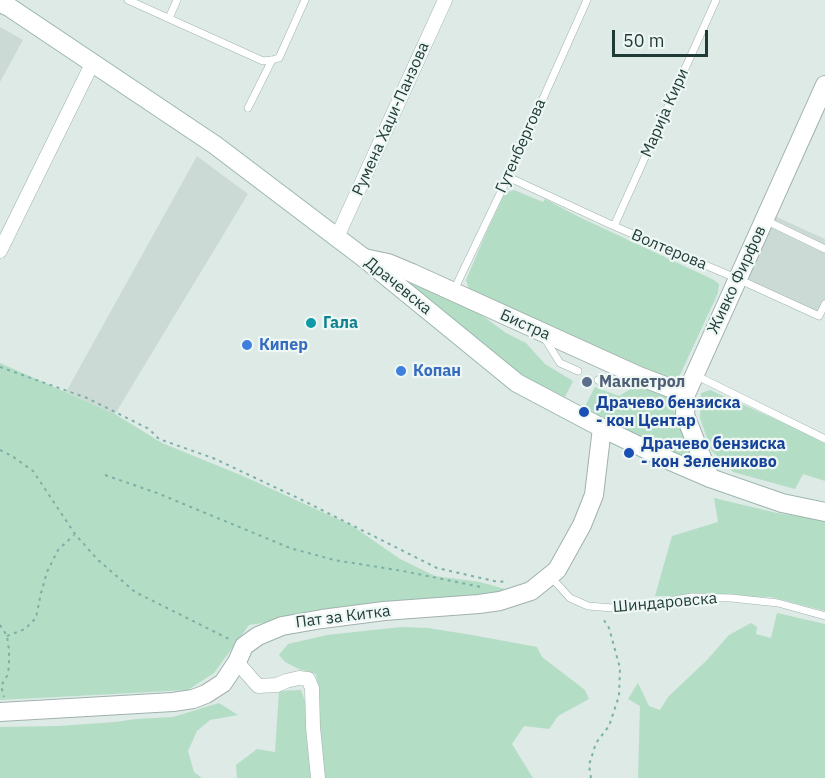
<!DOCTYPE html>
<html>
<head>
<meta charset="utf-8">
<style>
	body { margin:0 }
	#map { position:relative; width:825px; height:778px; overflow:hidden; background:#ddeae6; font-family:"IBM Plex Sans",sans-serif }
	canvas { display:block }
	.scale { position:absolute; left:612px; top:30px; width:96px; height:27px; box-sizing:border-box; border:3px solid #1e3b37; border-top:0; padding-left:8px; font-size:18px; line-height:21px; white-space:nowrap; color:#1e3b37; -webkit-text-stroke:4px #eef7f4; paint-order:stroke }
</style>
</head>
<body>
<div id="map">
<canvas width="825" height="778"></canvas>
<div class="scale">50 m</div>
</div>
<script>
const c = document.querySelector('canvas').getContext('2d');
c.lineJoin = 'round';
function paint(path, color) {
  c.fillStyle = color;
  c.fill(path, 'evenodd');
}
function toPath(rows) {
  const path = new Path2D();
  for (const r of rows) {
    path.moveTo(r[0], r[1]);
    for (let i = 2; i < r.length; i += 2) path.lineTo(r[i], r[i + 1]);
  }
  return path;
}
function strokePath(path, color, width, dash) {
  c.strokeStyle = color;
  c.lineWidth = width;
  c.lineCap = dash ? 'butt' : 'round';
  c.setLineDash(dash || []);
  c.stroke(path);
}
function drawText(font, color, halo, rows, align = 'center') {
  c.font = font + ' "IBM Plex Sans",sans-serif';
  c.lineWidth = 4.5;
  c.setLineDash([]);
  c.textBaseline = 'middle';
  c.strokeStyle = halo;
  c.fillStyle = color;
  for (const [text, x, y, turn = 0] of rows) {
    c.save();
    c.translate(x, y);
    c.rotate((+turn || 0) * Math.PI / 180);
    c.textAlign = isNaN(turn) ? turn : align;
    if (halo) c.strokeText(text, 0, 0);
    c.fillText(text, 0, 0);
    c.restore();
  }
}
paint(toPath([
	[0,27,23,40,0,82],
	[197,156,248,194,115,414,66,392],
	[768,213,825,239,825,304,819,316,738,279]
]), '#ccdad5');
paint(toPath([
	[514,190,543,202,545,199,579,217,714,280,719,284,718,293,679,377,670,379,602,349,601,350,469,289,466,280,487,231,505,193],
	[393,274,476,311,506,333,526,343,545,364,573,381,565,397,524,376],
	[0,363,115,414,162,443,243,476,351,525,400,559,435,576,480,582,505,589,501,593,339,612,249,625,214,673,188,690,0,700],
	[641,386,664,392,671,402,675,414,689,451,689,458,619,430,585,406,595,387,619,396,634,387],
	[710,390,820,439,825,439,825,481,803,474,795,489,733,472,711,450,700,418,701,393],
	[714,498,777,513,825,520,825,611,771,597,655,596,672,536,718,522],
	[777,613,825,624,825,778,638,778,640,706,628,699,638,683,649,706,660,710,668,697,707,660,729,635,751,623,757,627,756,634,771,638],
	[401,627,428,628,472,635,537,647,542,657,585,690,589,699,558,716,549,729,524,726,512,744,533,778,237,778,236,765,257,749,275,752,279,691,301,690,306,704,308,726,318,693,316,674,299,669,285,662,279,655,288,644,327,635],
	[219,703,238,715,210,720,197,731,188,751,194,772,202,778,0,778,0,727,58,726,115,722,136,719,173,717]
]), '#b4ddc5');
const service = toPath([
	[128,0,263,61,272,60,279,58,305,0],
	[169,18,177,0],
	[248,108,272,60],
	[508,177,614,226,738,279,819,316,825,304],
	[765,220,825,249],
	[614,226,716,0],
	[454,290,508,177,587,0],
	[545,339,560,363,578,371],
	[695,375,825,439],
	[598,380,603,383,630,378],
	[550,576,570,598,588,606,613,608,640,606,692,597,731,598,778,603,825,616]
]);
const minor = toPath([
	[337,237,445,0],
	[0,251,92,64],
	[237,662,258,686,277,685,286,681,299,678,308,679,312,688,313,727,318,778]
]);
const tertiary = toPath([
	[364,258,388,263,412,273,639,376,686,394],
	[710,478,685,415,686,394,825,85],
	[0,712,173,702,193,699,206,694,223,683,237,662,244,646,258,636,282,626,322,619,384,611,479,604,500,601,531,591,557,570,582,525,594,495,602,428]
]);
const secondary = toPath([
	[0,3,9,7,215,145,364,258,517,383,602,428,666,459,710,478,782,503,825,512]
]);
strokePath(service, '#a0b2ae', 8);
strokePath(minor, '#a0b2ae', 15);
strokePath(tertiary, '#a0b2ae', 20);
strokePath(secondary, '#9cb7b0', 20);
strokePath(toPath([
	[0,367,87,398,149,429,159,439,213,458,300,499,437,568,494,581,508,582],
	[0,450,12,456,33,471,75,534,97,559,135,592,231,640],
	[105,475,157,493,290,548,334,560,403,571,481,587],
	[0,625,7,636,9,650,9,667,7,676,1,686,4,697],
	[7,636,25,629,36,618,41,593,47,572,58,550,74,535],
	[591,778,589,765,596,743,609,726,619,696,620,668,609,628,602,617]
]), '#7cb0a6', 2, [3, 4.5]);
strokePath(service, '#fff', 7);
strokePath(minor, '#fff', 14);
strokePath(tertiary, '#fff', 18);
strokePath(secondary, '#fff', 18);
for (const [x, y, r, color] of [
	[311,323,6,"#0f9aa8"],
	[247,345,6,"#3f7fe0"],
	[401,371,6,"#3f7fe0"],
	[587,382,6,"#5c6f8a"],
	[584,412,6,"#1a4fb4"],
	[629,453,6,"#1a4fb4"]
]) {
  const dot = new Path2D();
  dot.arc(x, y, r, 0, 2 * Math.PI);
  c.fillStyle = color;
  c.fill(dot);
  strokePath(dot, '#eef7f4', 2);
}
drawText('16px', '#1e3b37', '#eef7f4', [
	["Марија Кири",665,113,-66],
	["Румена Хаџи-Панзова",391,119,-66],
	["Гутенбергова",521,146,-66],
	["Волтерова",669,250,23],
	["Живко Фирфов",737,280,-65],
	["Драчевска",398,286,39],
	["Бистра",525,325,24],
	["Шиндаровска",665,603,-5],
	["Пат за Китка",343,617,-7]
]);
drawText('bold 16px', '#0d838f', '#eef7f4', [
	["Гала",323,323]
], 'left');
drawText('bold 16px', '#366cbe', '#eef7f4', [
	["Кипер",259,345],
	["Копан",413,371]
], 'left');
drawText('bold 16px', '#4e5e75', '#eef7f4', [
	["Макпетрол",599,382]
], 'left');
drawText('bold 16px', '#164399', '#eef7f4', [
	["Драчево бензиска",596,403],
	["- кон Центар",596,421],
	["Драчево бензиска",641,444],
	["- кон Зелениково",641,462]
], 'left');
</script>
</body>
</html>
